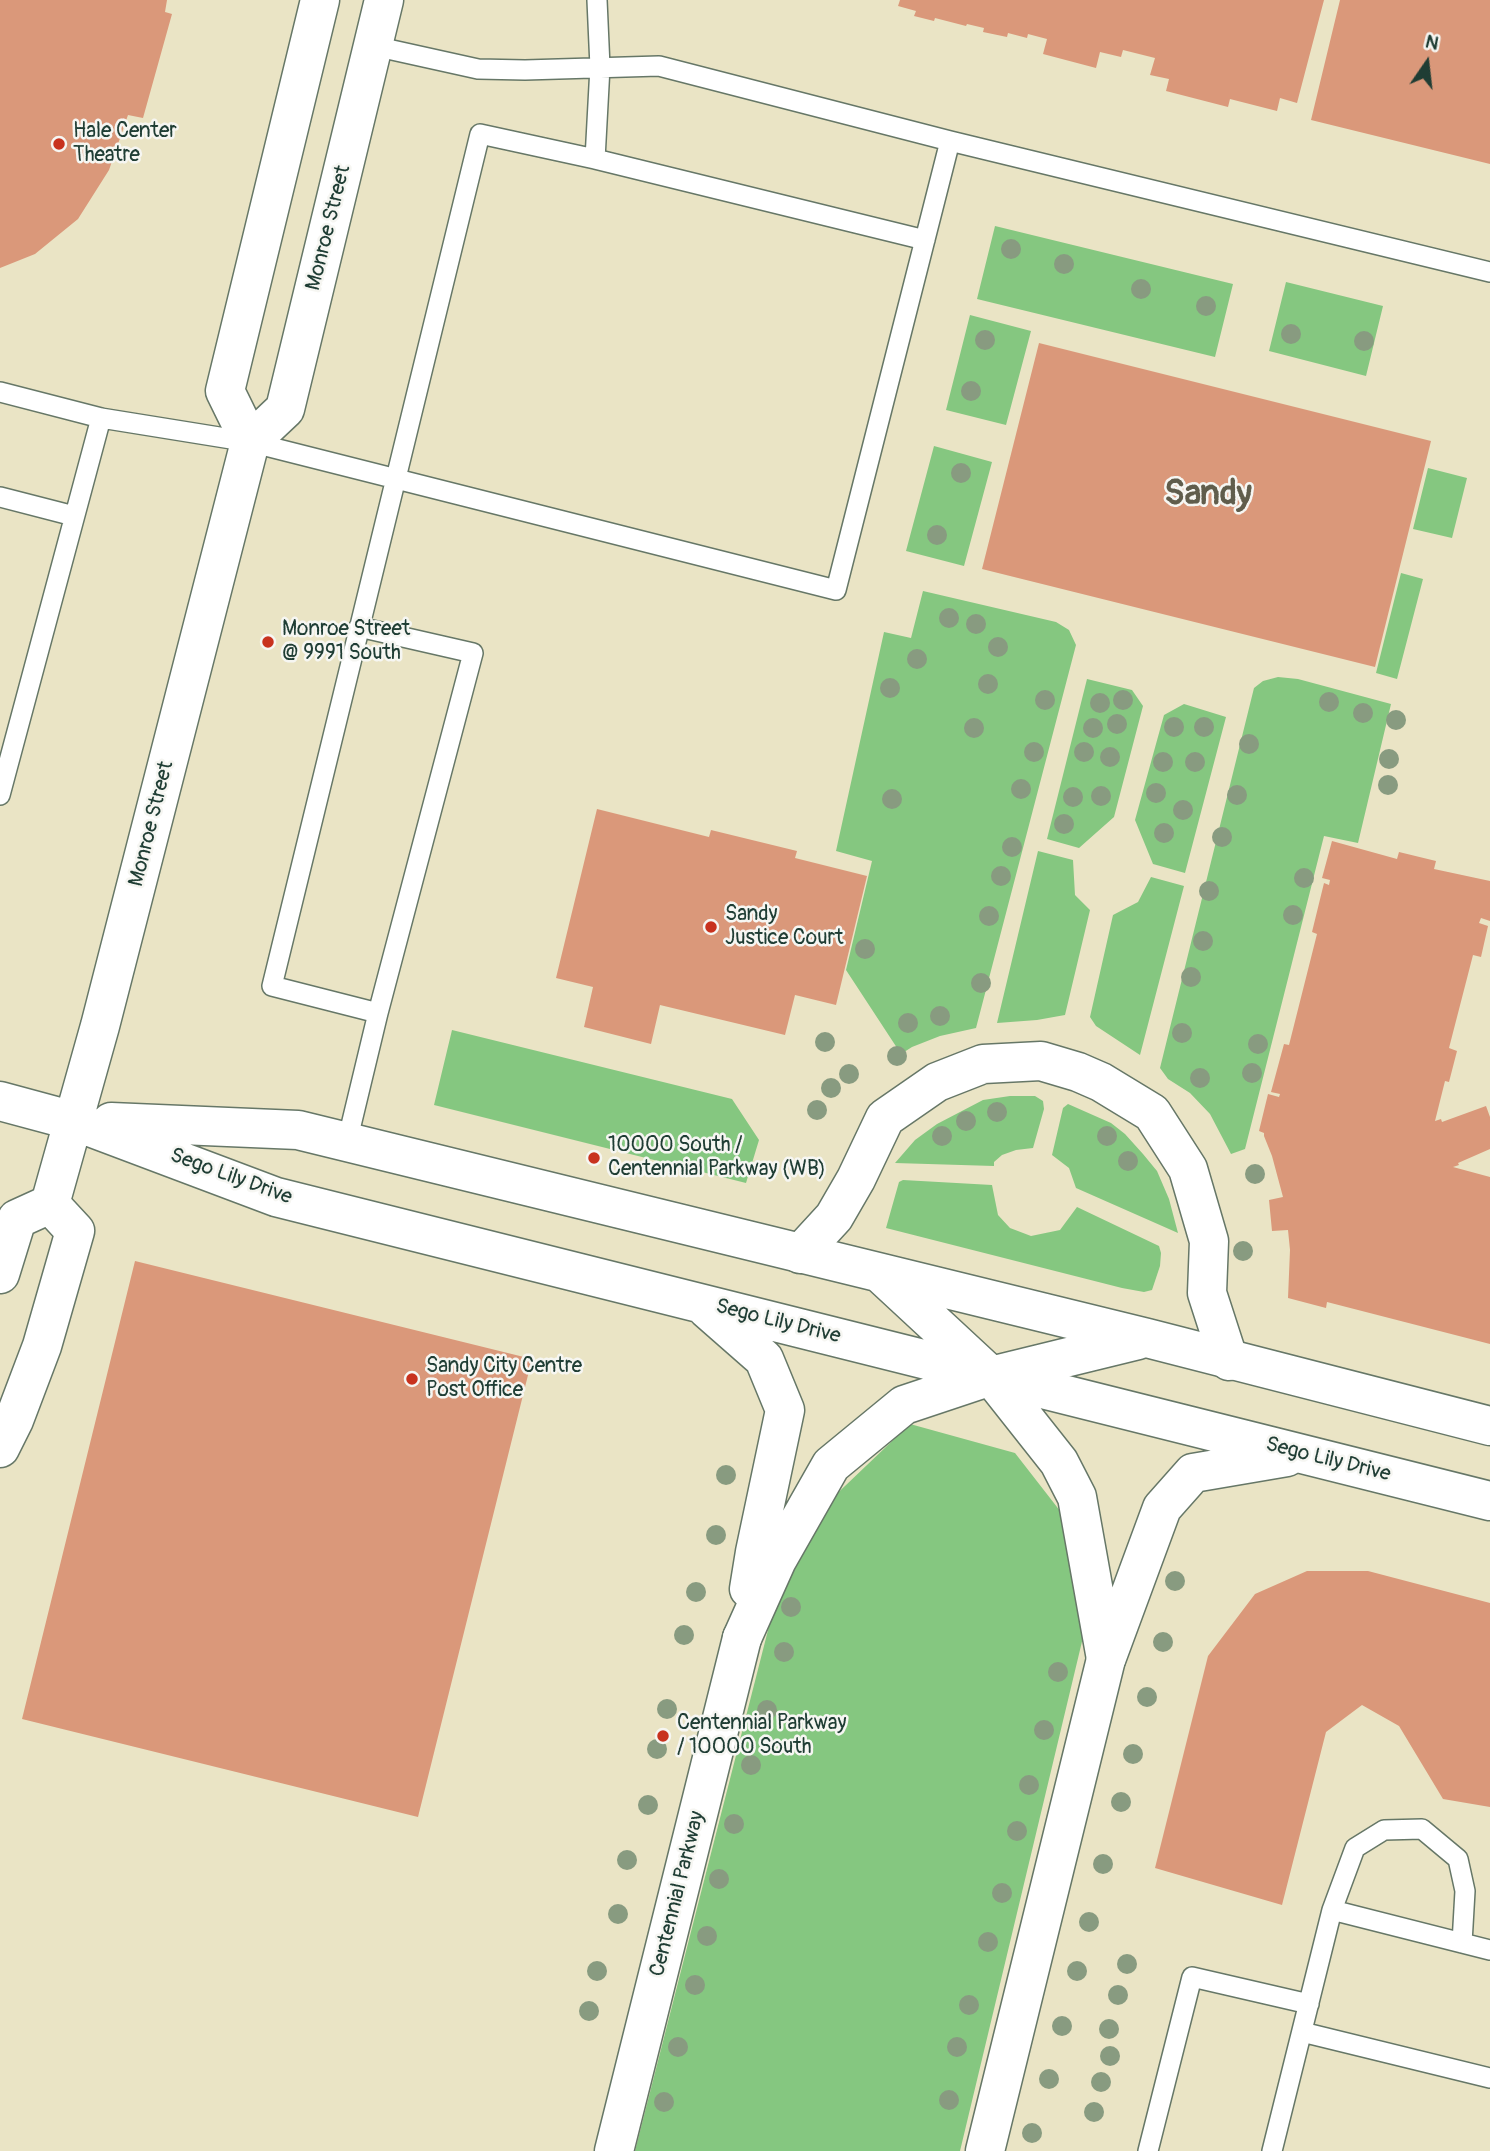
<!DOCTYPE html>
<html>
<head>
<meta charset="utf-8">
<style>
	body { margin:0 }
	#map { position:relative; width:1490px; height:2151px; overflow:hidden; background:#eae4c5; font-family:Pangolin,sans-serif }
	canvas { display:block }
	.north { position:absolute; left:1392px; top:28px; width:70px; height:70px; -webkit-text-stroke:5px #f6f6f2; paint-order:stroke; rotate:14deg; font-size:19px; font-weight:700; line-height:28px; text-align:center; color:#1f3d34 }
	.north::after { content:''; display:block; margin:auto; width:24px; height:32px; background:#1f3d34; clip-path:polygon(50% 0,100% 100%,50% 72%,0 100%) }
</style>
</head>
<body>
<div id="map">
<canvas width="1490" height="2151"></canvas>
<div class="north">N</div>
</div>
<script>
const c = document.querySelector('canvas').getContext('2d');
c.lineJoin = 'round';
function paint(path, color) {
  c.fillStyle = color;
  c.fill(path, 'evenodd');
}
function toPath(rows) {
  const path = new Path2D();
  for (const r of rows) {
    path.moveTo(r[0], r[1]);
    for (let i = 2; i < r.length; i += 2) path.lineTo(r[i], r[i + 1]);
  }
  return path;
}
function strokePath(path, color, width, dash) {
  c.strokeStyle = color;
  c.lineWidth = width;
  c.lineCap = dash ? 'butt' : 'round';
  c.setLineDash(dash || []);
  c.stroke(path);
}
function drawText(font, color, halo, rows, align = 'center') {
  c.font = font + ' Pangolin,sans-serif';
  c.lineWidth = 5;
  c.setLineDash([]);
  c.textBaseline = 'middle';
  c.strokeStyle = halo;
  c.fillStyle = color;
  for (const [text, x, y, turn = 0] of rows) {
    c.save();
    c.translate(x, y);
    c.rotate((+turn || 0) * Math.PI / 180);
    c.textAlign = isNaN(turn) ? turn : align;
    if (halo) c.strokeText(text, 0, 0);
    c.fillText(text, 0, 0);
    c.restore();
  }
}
paint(toPath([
	[995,226,1233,284,1215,357,977,299],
	[1286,282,1383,306,1366,376,1269,351],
	[970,315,1031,331,1006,425,946,410],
	[934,446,992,462,964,566,906,551],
	[1428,468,1467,478,1452,538,1413,529],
	[1401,573,1423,579,1397,679,1376,673],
	[923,591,1056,622,1069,630,1076,645,976,1028,940,1036,912,1047,901,1054,846,970,872,861,836,851,884,632,911,638],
	[1278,677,1298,679,1391,704,1358,843,1324,836,1245,1149,1231,1154,1210,1114,1190,1093,1168,1079,1160,1068,1254,688,1263,681],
	[1087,679,1132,690,1143,706,1114,817,1079,848,1047,839],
	[1184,704,1226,717,1185,873,1153,864,1135,820,1164,715],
	[1038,851,1073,860,1075,895,1090,910,1065,1015,1037,1020,997,1023],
	[1151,877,1184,886,1140,1055,1096,1026,1090,1017,1113,915,1138,902],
	[452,1030,732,1099,759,1140,746,1183,434,1105],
	[1010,1096,1035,1096,1043,1101,1044,1109,1033,1148,1016,1150,1002,1155,994,1162,994,1166,895,1163,915,1140,937,1124,983,1100],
	[1068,1104,1111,1123,1125,1134,1143,1154,1157,1171,1169,1199,1178,1233,1076,1188,1069,1168,1052,1155,1063,1108],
	[903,1180,992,1185,998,1215,1010,1228,1031,1236,1060,1230,1077,1207,1159,1246,1161,1253,1160,1266,1152,1290,1144,1292,1122,1288,886,1228,899,1182],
	[910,1424,1015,1453,1064,1516,1085,1629,960,2151,635,2151,778,1591,824,1506]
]), '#85c780');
paint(toPath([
	[0,0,167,0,165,12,172,14,143,118,128,115,109,170,78,219,35,254,0,268],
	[900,0,1324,0,1297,103,1280,98,1277,111,1230,99,1228,107,1166,91,1169,79,1150,75,1155,58,1123,50,1121,57,1100,52,1096,68,1043,54,1047,39,1028,34,1027,38,1008,33,1007,37,983,32,984,28,967,24,966,26,935,18,934,21,914,16,916,11,898,6],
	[1340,0,1490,0,1490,164,1311,120],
	[1039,343,1431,441,1375,667,982,569],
	[597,809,709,837,711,830,797,851,795,858,867,876,836,1005,795,995,785,1035,660,1005,651,1044,584,1027,593,987,556,978],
	[1332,841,1397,859,1399,852,1436,861,1434,869,1490,881,1490,921,1481,918,1479,923,1488,926,1481,957,1473,955,1449,1048,1457,1051,1449,1082,1445,1081,1435,1121,1441,1119,1442,1122,1486,1106,1490,1117,1490,1149,1458,1163,1459,1165,1453,1167,1490,1177,1490,1344,1327,1302,1326,1308,1288,1298,1290,1250,1288,1230,1272,1231,1269,1200,1283,1197,1272,1156,1264,1136,1264,1133,1259,1131,1268,1094,1279,1097,1280,1094,1271,1092,1284,1044,1289,1045,1317,934,1312,932,1324,883,1329,885,1330,880,1322,878],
	[135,1261,532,1359,418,1817,22,1719],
	[1307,1571,1368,1571,1490,1603,1490,1807,1443,1799,1399,1726,1362,1705,1326,1732,1282,1905,1155,1868,1208,1656,1255,1594]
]), '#da987a');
const lane = toPath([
	[374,46,478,69,525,70,659,66,950,141,1490,272],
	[595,159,925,240],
	[0,392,101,418,250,442,836,590,950,141],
	[0,497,74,516],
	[359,627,473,653,378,1013],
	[0,795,101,418],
	[347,1142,378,1013,272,986,480,134,595,159,600,67,597,0],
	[1332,1910,1355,1848,1384,1830,1422,1829,1458,1859,1465,1891,1462,1943],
	[1302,2032,1490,2078],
	[1148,2151,1192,1977,1309,2004],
	[1272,2151,1332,1910,1490,1950]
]);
const street = toPath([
	[800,1254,834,1217,856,1179,885,1118,937,1082,983,1064,1041,1061,1078,1072,1101,1082,1152,1113,1188,1169,1209,1241,1207,1293,1229,1361],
	[614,2151,742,1638],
	[985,2151,1106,1659]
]);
const secondary = toPath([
	[250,442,225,391,320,0],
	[0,1101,74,1121,276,1197,1490,1501],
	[111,1122,298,1130,1147,1338,1490,1426],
	[0,1274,17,1219,50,1204,100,1026,250,442,285,409,384,0],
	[881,1274,991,1376,1059,1462,1077,1497,1106,1659],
	[707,1309,764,1359,785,1410,755,1552,749,1589],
	[0,1448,14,1420,42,1346,75,1231,50,1204],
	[742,1638,777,1560,831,1465,904,1405,991,1376,1138,1340],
	[1107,1657,1162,1508,1193,1473,1287,1457]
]);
strokePath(lane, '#667767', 22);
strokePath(street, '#667767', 41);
strokePath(secondary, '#667767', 41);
strokePath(lane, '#fff', 19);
strokePath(street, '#fff', 38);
strokePath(secondary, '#fff', 38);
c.fillStyle = '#889b80';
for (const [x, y] of [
	[1011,249],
	[1064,264],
	[1141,289],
	[1206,306],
	[1291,334],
	[985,340],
	[1364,341],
	[971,391],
	[961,473],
	[937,535],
	[949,618],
	[976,624],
	[998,647],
	[917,659],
	[988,684],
	[890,688],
	[1045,700],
	[1123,700],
	[1329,702],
	[1100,703],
	[1363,713],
	[1396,720],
	[1117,724],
	[1174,727],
	[1204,727],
	[974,728],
	[1093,728],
	[1249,744],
	[1034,752],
	[1084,752],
	[1110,757],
	[1389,759],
	[1163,762],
	[1195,762],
	[1388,785],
	[1021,789],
	[1156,793],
	[1237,795],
	[1101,796],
	[1073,797],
	[892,799],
	[1183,810],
	[1064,824],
	[1164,833],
	[1222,837],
	[1012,847],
	[1001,876],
	[1304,878],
	[1209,891],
	[1293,915],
	[989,916],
	[1203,941],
	[865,949],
	[1191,977],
	[981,983],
	[940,1016],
	[908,1023],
	[1182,1033],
	[825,1042],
	[1258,1044],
	[897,1056],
	[1252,1073],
	[849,1074],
	[1200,1078],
	[831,1088],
	[817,1110],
	[997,1112],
	[966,1121],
	[942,1136],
	[1107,1136],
	[1128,1161],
	[1255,1174],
	[1243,1251],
	[726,1475],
	[716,1535],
	[1175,1581],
	[696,1592],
	[791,1607],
	[684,1635],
	[1163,1642],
	[784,1652],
	[1058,1672],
	[1147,1697],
	[667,1709],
	[767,1710],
	[1044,1730],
	[657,1749],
	[1133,1754],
	[751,1765],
	[1029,1785],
	[1121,1802],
	[648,1805],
	[734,1824],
	[1017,1831],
	[627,1860],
	[1103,1864],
	[719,1879],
	[1002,1893],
	[618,1914],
	[1089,1922],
	[707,1936],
	[988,1942],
	[1127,1964],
	[597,1971],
	[1077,1971],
	[695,1985],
	[1118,1995],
	[969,2005],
	[589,2011],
	[1062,2026],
	[1109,2029],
	[678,2047],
	[957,2047],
	[1110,2056],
	[1049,2079],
	[1101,2082],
	[949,2100],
	[664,2102],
	[1094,2112],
	[1032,2133]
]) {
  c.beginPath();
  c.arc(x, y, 10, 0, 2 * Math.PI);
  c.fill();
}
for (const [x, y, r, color] of [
	[59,144,7,"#c8321e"],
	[268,642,7,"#c8321e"],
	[711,927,7,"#c8321e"],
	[594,1158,7,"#c8321e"],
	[412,1379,7,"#c8321e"],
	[663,1736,7,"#c8321e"]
]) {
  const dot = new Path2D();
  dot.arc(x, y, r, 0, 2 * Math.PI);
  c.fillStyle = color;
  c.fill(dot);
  strokePath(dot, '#f6f6f2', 2.5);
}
drawText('21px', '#1f3d34', '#f6f6f2', [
	["Hale Center",73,132],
	["Theatre",73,156],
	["Monroe Street",282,630],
	["@ 9991 South",282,654],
	["Sandy",725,915],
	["Justice Court",725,939],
	["10000 South /",608,1146],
	["Centennial Parkway (WB)",608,1170],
	["Sandy City Centre",426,1367],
	["Post Office",426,1391],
	["Centennial Parkway",677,1724],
	["/ 10000 South",677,1748]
], 'left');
drawText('21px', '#1f3d34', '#f6f6f2', [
	["Monroe Street",329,228,-76],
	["Monroe Street",152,824,-76],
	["Sego Lily Drive",231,1177,20],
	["Sego Lily Drive",778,1322,14],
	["Sego Lily Drive",1328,1460,14],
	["Centennial Parkway",678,1894,-76]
]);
drawText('bold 35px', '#605d4c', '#f6f6f2', [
	["Sandy",1208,495]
]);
</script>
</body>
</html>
